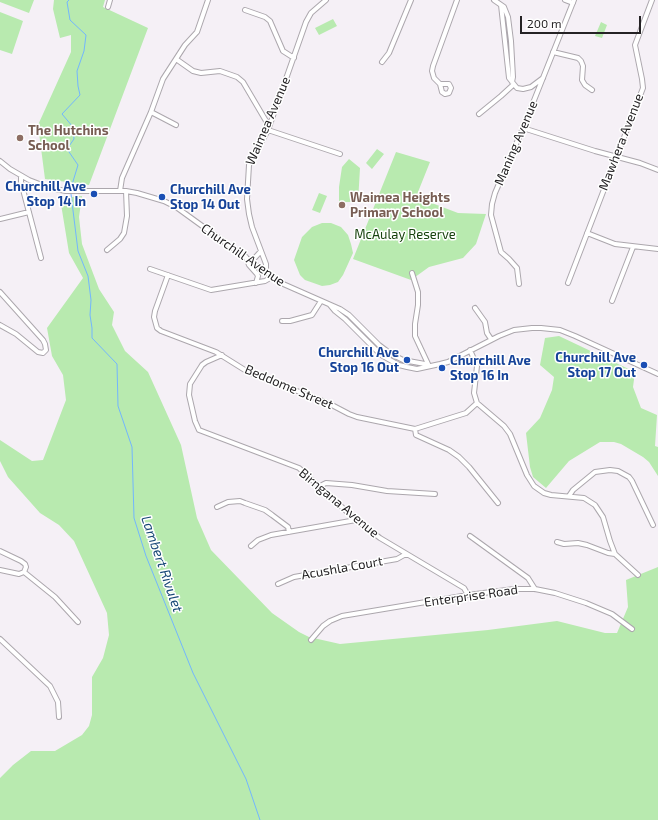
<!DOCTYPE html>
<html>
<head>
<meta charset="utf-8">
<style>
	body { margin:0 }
	#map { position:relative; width:658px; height:820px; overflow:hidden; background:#f5f0f6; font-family:"Exo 2",sans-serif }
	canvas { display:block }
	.scale { position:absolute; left:520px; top:16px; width:121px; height:18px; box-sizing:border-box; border:2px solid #242224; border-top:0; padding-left:5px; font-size:12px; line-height:14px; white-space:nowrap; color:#242224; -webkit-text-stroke:3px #fff; paint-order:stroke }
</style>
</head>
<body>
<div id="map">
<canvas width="658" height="820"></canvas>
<div class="scale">200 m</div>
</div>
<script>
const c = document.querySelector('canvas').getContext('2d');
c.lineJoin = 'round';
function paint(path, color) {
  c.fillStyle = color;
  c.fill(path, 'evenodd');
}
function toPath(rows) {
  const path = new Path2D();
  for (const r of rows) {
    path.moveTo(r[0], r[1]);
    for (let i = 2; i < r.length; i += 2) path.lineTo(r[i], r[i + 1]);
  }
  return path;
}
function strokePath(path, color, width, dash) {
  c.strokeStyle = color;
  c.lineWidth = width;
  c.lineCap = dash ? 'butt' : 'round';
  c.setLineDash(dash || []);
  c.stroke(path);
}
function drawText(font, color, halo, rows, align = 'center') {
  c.font = font + ' "Exo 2",sans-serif';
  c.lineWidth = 3;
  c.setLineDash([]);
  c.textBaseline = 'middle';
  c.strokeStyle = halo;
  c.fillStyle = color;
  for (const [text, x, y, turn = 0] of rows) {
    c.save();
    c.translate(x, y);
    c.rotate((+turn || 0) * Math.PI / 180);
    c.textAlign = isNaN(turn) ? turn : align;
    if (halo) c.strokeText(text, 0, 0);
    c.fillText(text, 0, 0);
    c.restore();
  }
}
paint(toPath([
	[0,0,34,0,29,13,0,2],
	[54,0,105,0,103,7,148,28,89,185,45,179,38,125,71,52,71,35,60,38,53,9],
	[0,12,23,21,12,54,0,50],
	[333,19,337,26,319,35,315,28],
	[601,22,607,25,602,38,595,36],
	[377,149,384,154,372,169,366,163],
	[396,152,430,162,416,197,458,213,486,214,476,244,463,258,429,267,411,280,353,259],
	[349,159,360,168,358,202,339,202,339,187,342,167],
	[319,193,327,196,320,213,312,210],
	[82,196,79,217,82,244,99,289,114,312,112,325,125,351,148,372,181,445,197,518,211,550,272,613,299,632,309,637,340,644,488,630,557,621,605,633,617,633,628,607,626,580,658,567,658,820,0,820,0,778,13,765,31,751,55,751,82,735,89,726,92,715,92,677,103,658,109,635,107,613,74,541,59,525,40,513,8,477,0,461,0,440,32,461,43,460,66,400,63,375,52,356,47,328,83,278,69,253,60,198],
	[322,223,331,223,341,227,348,235,351,244,353,253,343,275,338,282,330,285,322,286,305,280,300,275,294,260,302,237,312,227],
	[559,336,635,372,633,387,641,408,657,415,655,446,658,447,658,476,649,462,643,457,621,444,614,442,600,442,569,461,546,488,533,477,530,467,526,433,540,418,552,390,554,377,540,365,545,338]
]), '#b8eaaf');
strokePath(toPath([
	[69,0,67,2,70,20,86,35,84,51,77,71,78,86,80,95,62,114,73,127,74,139,67,149,78,165,71,188],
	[71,194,78,251,88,276,91,300,90,315,92,328,92,338,117,364,118,406,132,447,134,518,146,556,193,673,246,779,260,820]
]), '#72b6fe', 1);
const minor = toPath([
	[494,0,504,7,508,17,511,41,513,77,512,82],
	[565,0,573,3],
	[501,5,509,78,517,88,523,89,531,87,543,78],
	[108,7,110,0],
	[245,10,265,17,270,21,283,51,294,58],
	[553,52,578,58,581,61,583,66,582,80,585,85,592,90],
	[176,59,193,71,201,73,220,71,237,77,243,82,266,121,270,123],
	[382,62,389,53,411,0],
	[440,84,449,84,451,88,449,93,445,94,442,92,440,84,434,78,432,71,433,66,457,0],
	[151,112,176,125],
	[479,114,501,96,513,85],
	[523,128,595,151,640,163,658,170],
	[268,130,340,154],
	[0,161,10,169,29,180,50,188,66,191,126,191,137,193,164,201,176,207,281,283,340,309,349,315,379,345,391,354,403,360,425,364,429,366],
	[21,176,21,182,41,258],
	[120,191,122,178,151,112,163,79,185,45,197,32,208,0],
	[0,219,29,212],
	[587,233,615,244,658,249],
	[107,250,120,239,124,233,127,216,126,191],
	[246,257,249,265,257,274,258,276,256,283],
	[252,261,261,251],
	[150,269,211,290,265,281,272,277],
	[266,273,266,264,252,227,249,214,247,199,249,165,268,130,306,22,311,13,326,0],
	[412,273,418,292,418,305,415,324,415,336,429,366],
	[168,275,155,311,154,317,157,328,161,331,216,352,248,372,328,403,349,414,357,417,415,429,466,413,477,403],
	[568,283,643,88,642,79,635,45,652,0],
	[519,284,517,268,509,259,501,252,491,215,492,204,495,193,523,128,574,0],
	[0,292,43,340,45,344,46,350,43,353,38,352,16,334,0,325],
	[612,301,633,247],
	[330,305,335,311,345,319,381,355,399,365,407,367,417,369,440,364,448,362,499,336,514,330,532,328,541,328,560,330,575,336,658,374],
	[475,308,485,322,487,333,491,339],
	[282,321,290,321,312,315,321,301],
	[470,350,477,366,474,393,477,403,504,426,510,434,527,475,534,486,544,493,551,495,584,498,595,505,603,517,610,541,615,554,638,575],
	[222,355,206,362,202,365,190,384,189,395,195,421,199,430,299,468,356,520,380,538,464,588,468,595],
	[415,429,416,435,449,450,459,457,469,467,498,503],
	[320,486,326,483,352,485,387,491,435,494],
	[569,496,573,490,595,472,610,470,618,471,629,477,632,481,653,525],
	[217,507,228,502,240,501,245,503,265,510,272,515,288,527,289,532],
	[470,536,528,578,535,589],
	[557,542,564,544,578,543,587,545,608,553,615,554],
	[251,546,258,540,271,535,356,520],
	[0,551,21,561,25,564,26,567,24,572,19,574,0,570],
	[24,572,55,597,78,622],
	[278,584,294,577,397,559,406,554],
	[0,639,50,686,58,702,59,717],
	[311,640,323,626,330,621,342,616,468,595,514,589,535,589,555,593,586,603,612,614,632,629]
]);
strokePath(minor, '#aca7ad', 6);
strokePath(minor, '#fff', 4);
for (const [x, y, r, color] of [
	[20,138,4,"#8d6e63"],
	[94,194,4,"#1a4fb4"],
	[162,197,4,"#1a4fb4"],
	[342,205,4,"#8d6e63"],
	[407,360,4,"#1a4fb4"],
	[644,365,4,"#1a4fb4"],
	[442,368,4,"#1a4fb4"]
]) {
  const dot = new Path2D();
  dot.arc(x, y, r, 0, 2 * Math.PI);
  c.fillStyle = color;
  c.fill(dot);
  strokePath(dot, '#fff', 1.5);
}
drawText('13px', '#242224', '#fff', [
	["Waimea Avenue",268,121,-67],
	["Mawhera Avenue",621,142,-69],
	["Maning Avenue",516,143,-67],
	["Churchill Avenue",243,255,35],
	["Beddome Street",289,387,23],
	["Birngana Avenue",339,503,40],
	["Acushla Court",342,568,-10],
	["Enterprise Road",471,596,-8]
]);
drawText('bold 13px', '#785e54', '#fff', [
	["The Hutchins",28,131],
	["School",28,146],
	["Waimea Heights",350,198],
	["Primary School",350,213]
], 'left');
drawText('bold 13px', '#164399', '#fff', [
	["Churchill Ave",86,187],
	["Stop 14 In",86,202],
	["Churchill Ave",170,190,"left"],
	["Stop 14 Out",170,205,"left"],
	["Churchill Ave",399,353],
	["Stop 16 Out",399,368],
	["Churchill Ave",636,358],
	["Stop 17 Out",636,373],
	["Churchill Ave",450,361,"left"],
	["Stop 16 In",450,376,"left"]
], 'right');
drawText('13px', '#17420e', '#fff', [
	["McAulay Reserve",405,235]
]);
drawText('italic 14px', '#184876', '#fff', [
	["Lambert Rivulet",162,564,71]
]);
</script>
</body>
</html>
